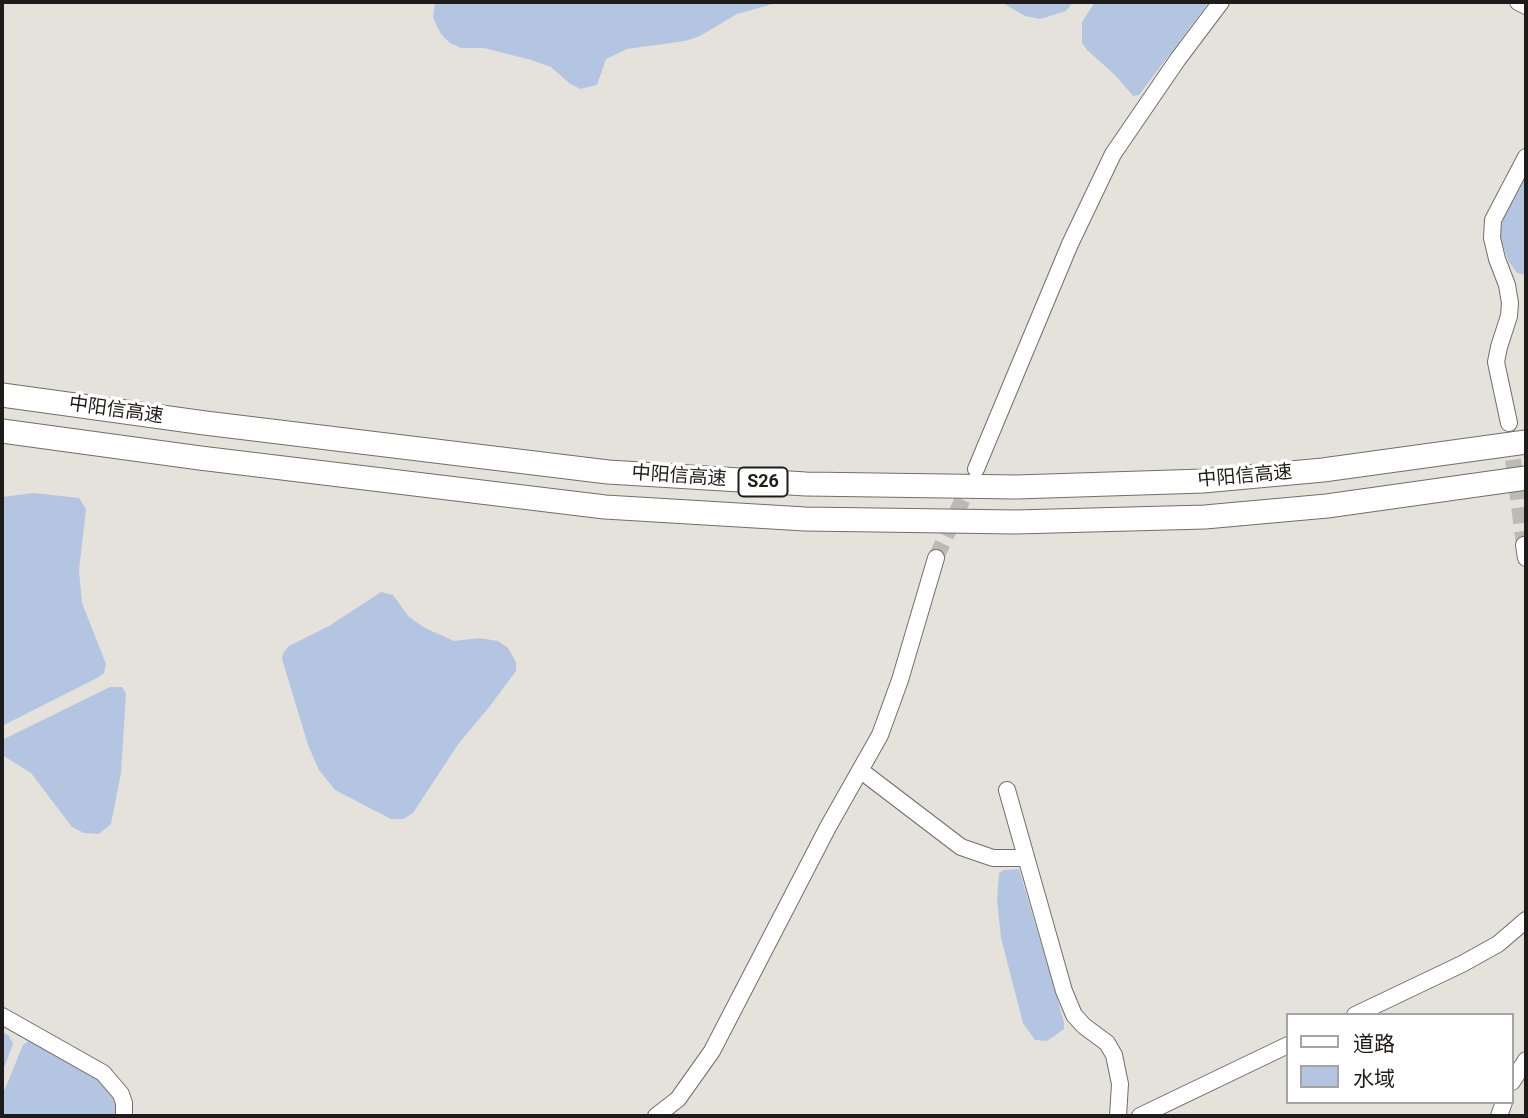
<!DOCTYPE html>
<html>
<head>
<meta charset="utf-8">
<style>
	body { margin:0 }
	#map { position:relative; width:1528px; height:1118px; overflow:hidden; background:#e5e2dc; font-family:Roboto,"Noto Sans SC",sans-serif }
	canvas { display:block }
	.frame { position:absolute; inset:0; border:4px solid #1e1c1a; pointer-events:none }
	.legend { position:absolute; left:1286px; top:1013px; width:228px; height:91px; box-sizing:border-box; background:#fff; border:2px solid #a5a4a3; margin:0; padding:9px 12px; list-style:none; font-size:21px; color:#1e1c1a }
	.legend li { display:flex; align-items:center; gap:14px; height:35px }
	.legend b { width:35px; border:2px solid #a5a4a3 }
</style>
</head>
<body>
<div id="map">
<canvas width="1528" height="1118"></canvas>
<div class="frame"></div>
<ul class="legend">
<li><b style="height:9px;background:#fff"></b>道路</li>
<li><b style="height:19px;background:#b4c5e2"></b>水域</li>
</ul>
</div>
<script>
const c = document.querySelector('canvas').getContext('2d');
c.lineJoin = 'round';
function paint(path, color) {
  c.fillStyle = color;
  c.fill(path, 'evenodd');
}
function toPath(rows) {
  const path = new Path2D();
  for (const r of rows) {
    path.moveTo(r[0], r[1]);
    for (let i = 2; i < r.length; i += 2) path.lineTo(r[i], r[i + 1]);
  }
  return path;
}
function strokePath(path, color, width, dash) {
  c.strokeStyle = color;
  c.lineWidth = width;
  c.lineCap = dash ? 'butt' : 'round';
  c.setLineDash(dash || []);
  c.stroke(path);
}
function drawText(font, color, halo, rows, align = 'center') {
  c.font = font + ' Roboto,"Noto Sans SC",sans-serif';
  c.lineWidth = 7;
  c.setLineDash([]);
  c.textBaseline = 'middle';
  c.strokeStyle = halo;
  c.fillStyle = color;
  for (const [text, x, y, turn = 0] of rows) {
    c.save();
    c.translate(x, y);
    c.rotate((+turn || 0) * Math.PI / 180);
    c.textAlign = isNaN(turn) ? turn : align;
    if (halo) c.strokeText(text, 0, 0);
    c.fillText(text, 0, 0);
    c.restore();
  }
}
paint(toPath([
	[435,2,780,2,737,14,700,36,685,41,627,49,606,59,597,85,580,89,569,83,551,67,531,60,484,48,461,48,450,43,441,34,433,18],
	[1001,2,1073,2,1066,11,1040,19,1025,16],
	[1095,2,1209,2,1139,95,1133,96,1115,75,1087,50,1082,43,1082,22],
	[1526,170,1526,275,1517,273,1509,262,1499,236,1499,221],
	[34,493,79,498,86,509,79,570,82,603,106,664,104,673,99,677,2,726,2,497],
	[381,592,393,595,409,617,425,628,454,641,479,638,498,641,508,648,516,662,516,671,490,706,459,743,413,813,403,819,391,819,335,790,319,770,308,745,282,659,283,653,289,646,329,626],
	[110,687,122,687,126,694,121,773,111,824,99,834,84,833,72,827,31,773,2,755,2,740],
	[1019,869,1064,1022,1064,1029,1047,1041,1035,1040,1023,1023,1001,938,997,899,999,873,1004,870],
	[2,1031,9,1036,13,1044,2,1073],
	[30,1040,100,1080,115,1098,117,1116,2,1116,2,1096,23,1045]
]), '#b4c5e2');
strokePath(toPath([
	[1510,436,1524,545],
	[936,558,971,481]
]), '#bdbab5', 16, [16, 8]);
const minor = toPath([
	[1518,2,1526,6],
	[1509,423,1496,362,1499,347,1509,316,1510,303,1507,285,1497,259,1492,238,1493,220,1526,157],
	[976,469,1070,244,1113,154,1178,59,1221,2],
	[1524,545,1526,558],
	[860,770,961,847,993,858,1026,858],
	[1007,790,1064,991,1074,1015,1084,1026,1107,1043,1114,1055,1120,1084,1118,1116],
	[1355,1015,1462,964,1498,944,1526,920],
	[2,1016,103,1073,121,1094,124,1103,124,1116],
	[1512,1082,1526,1060],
	[656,1116,678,1099,712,1051,828,827,880,735,900,680,936,558],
	[1140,1116,1288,1045],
	[1499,1116,1504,1102]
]);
const highway = toPath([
	[2,395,205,423,608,472,806,484,1016,487,1203,481,1323,470,1526,442],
	[2,431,200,458,605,507,805,519,1016,522,1205,517,1327,506,1526,478]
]);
strokePath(minor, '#726e69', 18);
strokePath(highway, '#726e69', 25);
strokePath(minor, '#fff', 16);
strokePath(highway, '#fff', 23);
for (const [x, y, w] of [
	[763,482,49]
]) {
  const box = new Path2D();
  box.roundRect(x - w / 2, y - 14.5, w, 29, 5);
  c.fillStyle = '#fff';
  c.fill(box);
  strokePath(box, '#1e1c1a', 2);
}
drawText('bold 18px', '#1e1c1a', null, [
	["S26",763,482]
]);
drawText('19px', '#1e1c1a', '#fff', [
	["中阳信高速",116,411,8],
	["中阳信高速",679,477,4],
	["中阳信高速",1245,477,-5]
]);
</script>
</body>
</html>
